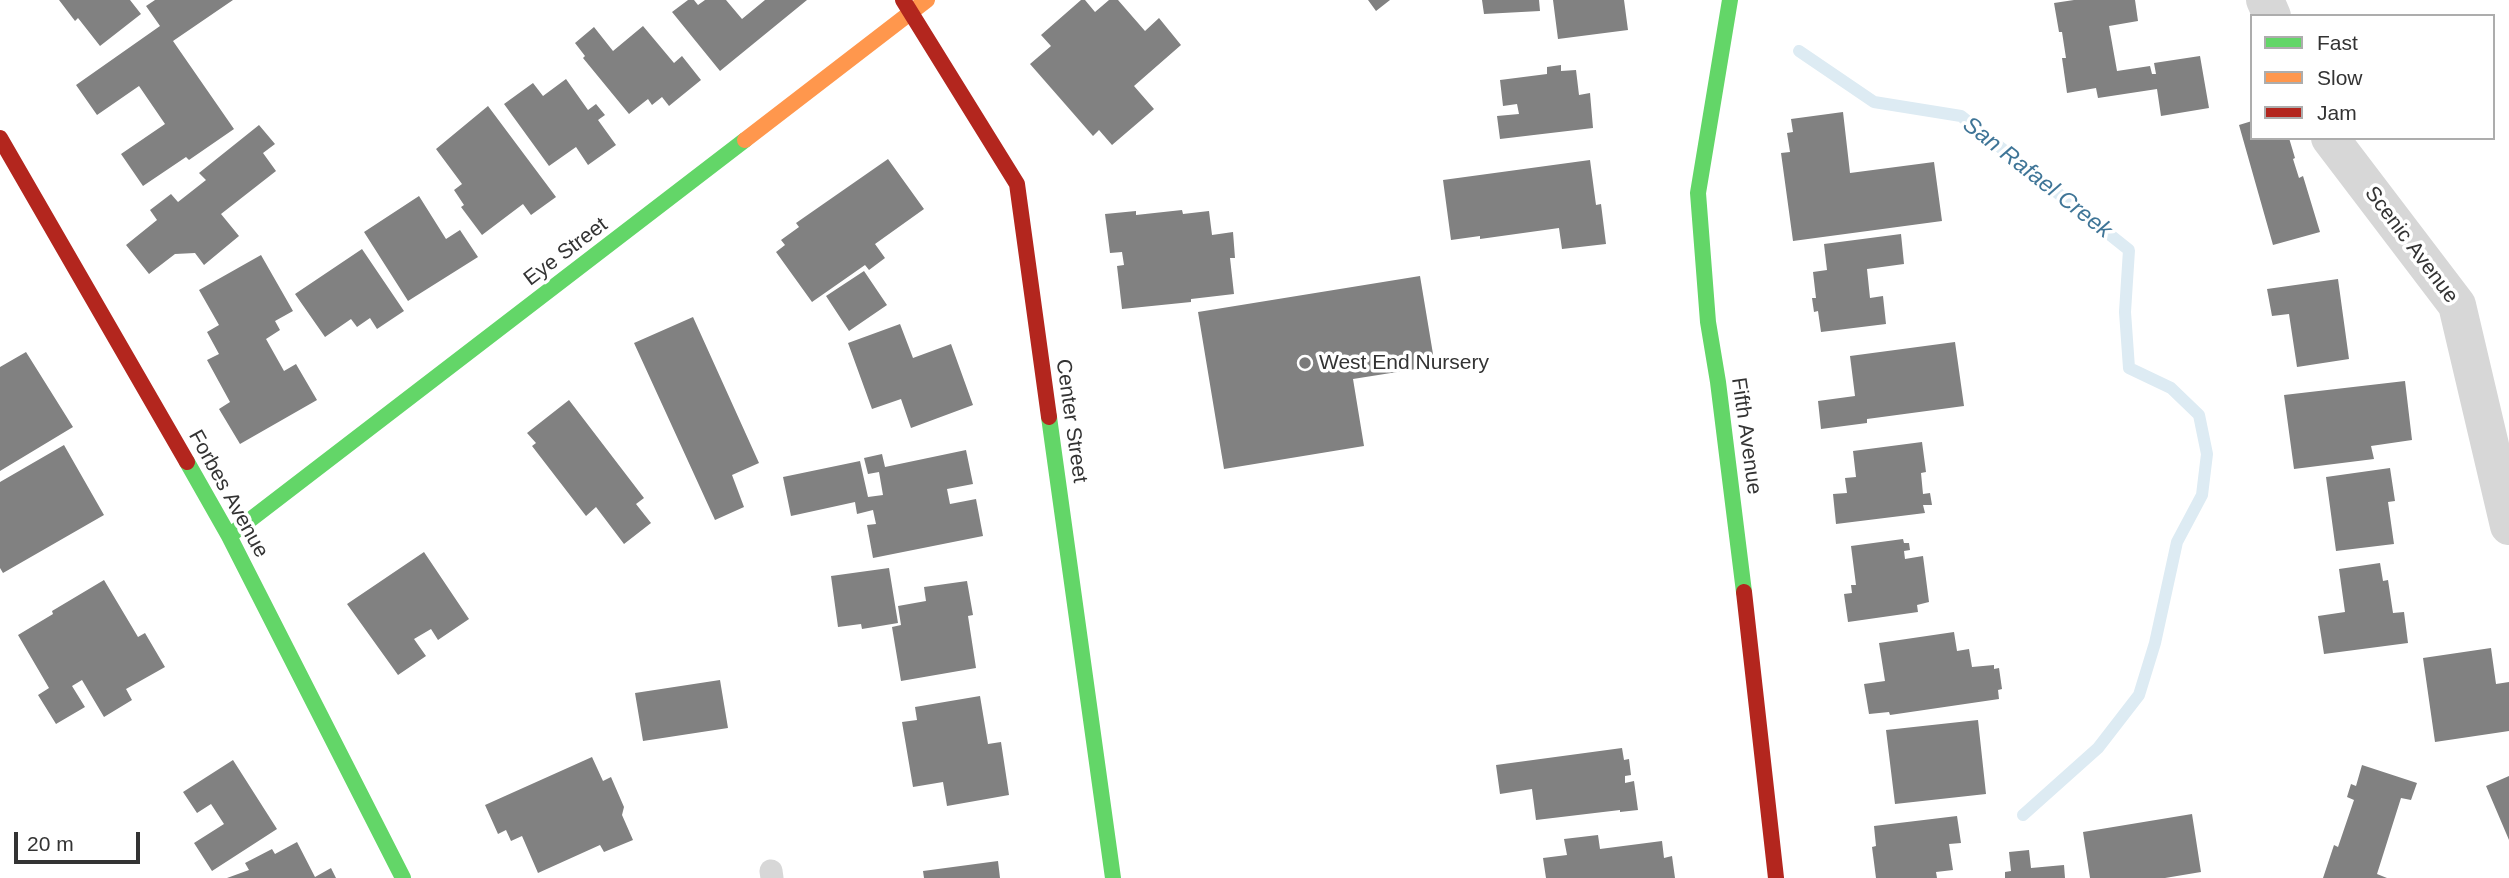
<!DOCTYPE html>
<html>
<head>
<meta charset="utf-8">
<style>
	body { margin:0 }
	#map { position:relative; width:2509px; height:878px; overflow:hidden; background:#fff; font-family:Helvetica,sans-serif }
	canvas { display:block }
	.legend { position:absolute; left:2250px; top:14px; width:245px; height:126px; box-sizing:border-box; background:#fff; border:2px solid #adadad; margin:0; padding:9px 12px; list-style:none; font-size:21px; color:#333 }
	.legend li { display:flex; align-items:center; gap:14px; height:35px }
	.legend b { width:35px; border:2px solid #adadad }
	.scale { position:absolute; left:14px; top:832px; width:126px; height:32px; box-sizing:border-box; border:4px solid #333; border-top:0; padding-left:9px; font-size:21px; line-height:24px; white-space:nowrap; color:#333; -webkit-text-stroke:5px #fff; paint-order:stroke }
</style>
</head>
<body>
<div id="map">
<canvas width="2509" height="878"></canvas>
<ul class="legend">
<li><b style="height:9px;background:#63d668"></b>Fast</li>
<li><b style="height:9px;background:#ff974d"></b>Slow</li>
<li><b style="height:9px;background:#b3261e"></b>Jam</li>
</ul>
<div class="scale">20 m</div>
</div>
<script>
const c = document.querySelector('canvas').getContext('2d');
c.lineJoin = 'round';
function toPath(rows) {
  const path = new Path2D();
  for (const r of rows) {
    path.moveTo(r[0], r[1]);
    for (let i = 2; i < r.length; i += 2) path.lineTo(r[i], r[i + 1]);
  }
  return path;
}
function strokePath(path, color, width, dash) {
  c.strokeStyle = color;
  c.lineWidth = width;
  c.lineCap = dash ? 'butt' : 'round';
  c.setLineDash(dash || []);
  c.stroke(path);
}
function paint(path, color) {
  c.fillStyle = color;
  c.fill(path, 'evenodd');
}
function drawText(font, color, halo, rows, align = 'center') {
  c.font = font + ' Helvetica,sans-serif';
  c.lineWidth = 7;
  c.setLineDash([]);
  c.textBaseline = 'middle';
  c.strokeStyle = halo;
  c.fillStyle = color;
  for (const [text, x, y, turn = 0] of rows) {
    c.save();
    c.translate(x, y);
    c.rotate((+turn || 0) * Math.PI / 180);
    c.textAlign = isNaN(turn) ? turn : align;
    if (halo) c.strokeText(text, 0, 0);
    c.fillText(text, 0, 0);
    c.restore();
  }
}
strokePath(toPath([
	[1799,51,1874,102,1961,116,2129,250,2125,312,2129,368,2171,388,2199,415,2207,454,2202,495,2177,542,2155,643,2139,695,2098,748,2023,815]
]), '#ddebf3', 12);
paint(toPath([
	[59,0,130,0,141,14,100,46,78,18,75,21],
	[155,0,233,0,173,41,234,129,189,160,186,157,143,186,121,154,165,124,139,86,97,115,76,85,160,26,146,6],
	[688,0,694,0,698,5,705,0,726,0,742,19,765,0,807,0,720,71,672,12],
	[1081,0,1085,0,1095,12,1109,0,1118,0,1145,31,1159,18,1181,45,1134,86,1154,109,1112,145,1099,130,1093,136,1030,64,1051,46,1041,35],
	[1368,0,1390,0,1376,11],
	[1482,0,1539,0,1540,11,1484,14],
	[1553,0,1624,0,1628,30,1558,39],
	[2074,0,2135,0,2138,21,2109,26,2117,71,2150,66,2152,74,2156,74,2154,63,2200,56,2209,108,2161,116,2157,89,2098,98,2096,88,2067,93,2062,58,2066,58,2062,32,2059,32,2054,3],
	[643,26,674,63,682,56,701,80,669,106,662,97,652,105,648,99,629,114,583,58,585,56,575,43,594,27,613,51],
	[1561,65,1561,71,1576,70,1579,95,1590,93,1593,128,1500,139,1497,116,1519,114,1517,104,1503,106,1500,80,1547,74,1547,67],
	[566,79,588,110,596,104,605,115,598,120,616,145,588,165,576,147,549,166,504,104,533,83,543,96],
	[488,106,556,197,531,215,523,204,482,235,461,207,464,205,454,190,462,184,436,149],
	[1843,112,1850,173,1934,162,1942,221,1793,241,1781,153,1790,152,1787,133,1793,132,1791,119],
	[2252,121,2252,138,2289,138,2295,158,2293,159,2299,178,2303,176,2320,232,2273,245,2239,125],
	[259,125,275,144,263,153,276,171,221,214,239,236,204,265,195,253,175,254,149,274,126,245,157,220,150,210,171,194,178,202,206,180,199,173],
	[888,159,924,209,875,244,885,258,869,270,865,265,812,302,776,252,785,245,781,240,799,227,796,223],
	[1590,160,1596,205,1601,204,1606,244,1562,249,1559,228,1480,239,1480,236,1451,240,1443,180],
	[419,196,446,239,460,230,478,257,408,301,364,232],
	[1182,210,1183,214,1209,211,1212,235,1233,232,1235,258,1230,258,1234,294,1191,299,1191,302,1122,309,1117,266,1124,265,1122,252,1110,253,1105,214,1136,211,1136,215],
	[1901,234,1904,264,1867,269,1870,298,1883,296,1886,324,1821,332,1818,311,1814,312,1812,298,1816,298,1813,272,1827,270,1824,244],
	[362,249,404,311,377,329,370,318,357,327,351,319,325,337,295,294],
	[261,255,293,311,275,321,280,330,266,339,284,371,296,364,317,400,240,444,219,409,230,402,207,360,219,354,207,332,219,325,199,290],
	[864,271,887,305,849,331,826,296],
	[1420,276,1435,366,1353,379,1364,446,1224,469,1198,312],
	[2338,279,2349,359,2297,367,2289,314,2272,316,2267,289],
	[693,317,759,463,732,475,744,507,715,520,634,343],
	[900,324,913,358,951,344,973,405,911,428,901,399,872,409,848,343],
	[1955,342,1964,406,1867,419,1867,423,1821,429,1818,401,1855,396,1850,356],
	[26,352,73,427,0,471,0,367],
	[2405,381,2412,440,2371,446,2374,459,2294,469,2284,395],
	[569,400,644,498,636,504,651,523,624,544,596,507,586,516,532,446,536,443,527,433],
	[1922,442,1926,472,1921,473,1923,494,1930,493,1932,505,1923,505,1925,513,1836,524,1833,494,1847,493,1845,478,1856,477,1853,451],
	[64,445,104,515,3,573,0,568,0,482],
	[966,450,973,484,947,489,950,504,976,499,983,536,873,558,867,525,876,524,873,510,857,514,855,502,791,516,783,477,860,461,868,497,883,495,879,472,868,474,864,458,882,454,885,467],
	[2390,468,2395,501,2388,502,2394,544,2336,551,2326,477],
	[1903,539,1904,543,1909,543,1910,550,1904,551,1905,559,1923,556,1929,602,1917,605,1918,612,1848,622,1844,594,1852,593,1851,585,1856,585,1851,546],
	[424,552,469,619,438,640,431,629,414,639,426,656,398,675,347,604],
	[2380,563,2383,581,2388,580,2393,613,2404,612,2408,643,2324,654,2318,616,2345,612,2339,569],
	[889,568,898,623,862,629,861,624,838,627,831,576],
	[104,580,138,637,145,633,165,667,126,689,132,700,104,717,82,680,72,686,85,707,56,724,38,695,49,688,18,635,53,614,52,611],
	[967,581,973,615,968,616,976,668,901,681,892,627,901,625,898,606,926,601,924,587],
	[1954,632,1957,651,1969,649,1972,667,1994,665,1994,669,1999,668,2002,689,1998,690,1999,699,1890,715,1889,712,1869,714,1864,684,1885,681,1879,643],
	[2491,648,2496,684,2509,682,2509,731,2435,742,2423,658],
	[720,680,728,728,643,741,635,693],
	[980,696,988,744,1001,742,1009,795,947,806,943,782,913,787,902,722,917,720,915,707],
	[1978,720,1986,794,1895,804,1886,730],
	[1622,748,1624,760,1629,759,1631,775,1625,776,1625,783,1634,781,1638,810,1620,812,1620,810,1536,820,1532,789,1500,794,1496,765],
	[592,757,603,781,611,777,624,807,622,815,633,840,604,852,600,845,538,873,522,836,511,841,506,830,498,834,485,805],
	[233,760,277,829,212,871,194,843,224,824,211,804,197,813,183,792],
	[2362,765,2417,783,2411,800,2401,798,2377,874,2387,878,2323,878,2334,845,2338,847,2354,800,2347,797,2351,784,2356,786],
	[2509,776,2509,840,2486,786],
	[2192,814,2201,872,2165,878,2090,878,2083,832],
	[1957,816,1961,843,1949,844,1953,870,1936,872,1937,878,1876,878,1872,847,1876,846,1874,826],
	[1598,835,1600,849,1662,841,1664,858,1672,856,1675,878,1546,878,1543,858,1567,855,1564,839],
	[297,842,315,877,331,868,336,878,227,878,249,870,245,863,272,849,275,854],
	[2029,850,2031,868,2064,865,2065,878,2005,878,2005,872,2011,871,2009,852],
	[998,861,1000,878,924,878,923,871]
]), '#818181');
strokePath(toPath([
	[771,871,772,878]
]), '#d7d7d7', 23);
strokePath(toPath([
	[2265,0,2272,16],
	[2330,138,2457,305,2509,526]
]), '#d7d7d7', 38);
strokePath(toPath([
	[1730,0,1698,193,1708,322,1718,382,1744,592],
	[1049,417,1113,878],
	[187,462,229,536,403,878],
	[229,536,745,140]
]), '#63d668', 16);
strokePath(toPath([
	[745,140,927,0]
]), '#ff974d', 16);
strokePath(toPath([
	[903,0,1017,184,1049,417],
	[0,138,187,462],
	[1744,592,1776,878]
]), '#b3261e', 16);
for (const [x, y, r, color] of [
	[1305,363,7,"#7a7a7a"]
]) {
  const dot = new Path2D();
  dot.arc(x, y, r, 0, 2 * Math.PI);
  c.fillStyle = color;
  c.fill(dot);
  strokePath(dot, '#fff', 2.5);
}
drawText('21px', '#333', '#fff', [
	["Scenic Avenue",2411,245,53],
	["Eye Street",566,252,-37],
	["Center Street",1071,421,82],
	["Fifth Avenue",1746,436,82],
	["Forbes Avenue",228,494,61]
]);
drawText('21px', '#333', '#fff', [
	["West End Nursery",1319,363]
], 'left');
drawText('italic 23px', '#3f7597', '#fff', [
	["San Rafael Creek",2037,178,38]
]);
</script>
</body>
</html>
